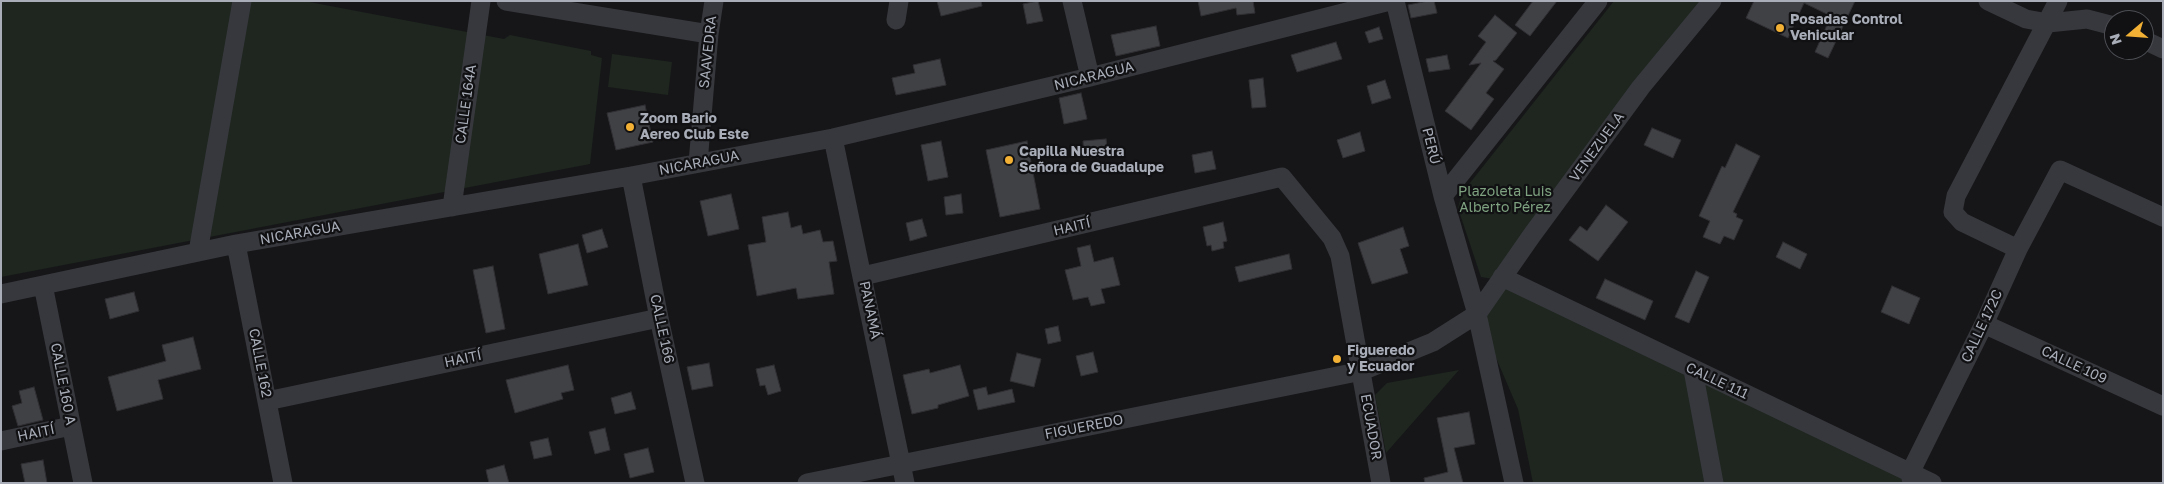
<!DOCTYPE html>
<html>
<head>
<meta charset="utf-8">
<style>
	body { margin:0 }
	#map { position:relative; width:2164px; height:484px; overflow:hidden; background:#161618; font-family:"Golos Text",sans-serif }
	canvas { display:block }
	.frame { position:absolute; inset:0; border:2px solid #a8adb8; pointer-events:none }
	.north { position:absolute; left:2104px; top:10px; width:50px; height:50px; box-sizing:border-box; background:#111113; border:1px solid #4d4f55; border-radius:50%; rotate:252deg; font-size:14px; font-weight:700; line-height:20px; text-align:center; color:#a8adb8 }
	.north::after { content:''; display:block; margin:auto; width:18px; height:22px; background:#f2b134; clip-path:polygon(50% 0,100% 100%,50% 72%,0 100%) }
</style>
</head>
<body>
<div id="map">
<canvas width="2164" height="484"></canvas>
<div class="frame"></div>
<div class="north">N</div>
</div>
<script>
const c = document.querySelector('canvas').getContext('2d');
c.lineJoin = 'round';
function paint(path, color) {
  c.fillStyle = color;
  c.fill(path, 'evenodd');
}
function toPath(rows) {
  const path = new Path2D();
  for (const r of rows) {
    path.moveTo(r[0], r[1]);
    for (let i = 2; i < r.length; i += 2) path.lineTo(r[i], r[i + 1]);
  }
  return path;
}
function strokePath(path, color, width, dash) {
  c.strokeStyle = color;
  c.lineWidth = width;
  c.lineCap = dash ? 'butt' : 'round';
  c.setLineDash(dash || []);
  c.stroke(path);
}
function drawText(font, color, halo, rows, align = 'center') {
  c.font = font + ' "Golos Text",sans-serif';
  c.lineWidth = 4.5;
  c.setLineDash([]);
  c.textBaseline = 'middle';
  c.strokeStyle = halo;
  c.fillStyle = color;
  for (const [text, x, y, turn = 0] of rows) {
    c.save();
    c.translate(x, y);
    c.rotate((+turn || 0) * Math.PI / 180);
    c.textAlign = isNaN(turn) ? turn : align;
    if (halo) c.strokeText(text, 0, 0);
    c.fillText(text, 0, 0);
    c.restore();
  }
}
paint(toPath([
	[1,1,304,1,504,39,510,35,591,51,591,55,602,58,590,164,1,277],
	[1614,1,1702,1,1493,279,1481,277,1458,208,1462,193],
	[612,54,672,62,668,95,608,87],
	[1507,273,1899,464,1903,483,1533,483,1518,409,1482,325],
	[1459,370,1386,453,1375,395,1387,383]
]), '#1e261f');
const building = toPath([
	[937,1,981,1,982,6,941,16,937,1],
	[1038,1,1043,21,1027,24,1023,4,1038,1],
	[1198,1,1253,1,1255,13,1237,15,1236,8,1201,16,1198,1],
	[1428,1,1434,1,1437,13,1411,18,1408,5,1428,1],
	[1533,1,1557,1,1530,36,1515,25,1533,1],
	[1754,1,1855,1,1828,58,1815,52,1831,16,1804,3,1788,38,1746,18,1754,1],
	[1495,15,1517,33,1496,60,1493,61,1504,69,1486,93,1494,99,1471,130,1445,111,1481,63,1469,65,1486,42,1478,36,1495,15],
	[1156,26,1160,46,1116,56,1111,35,1156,26],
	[1379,27,1383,39,1369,43,1365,32,1379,27],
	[1336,42,1342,59,1297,72,1291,55,1336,42],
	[1447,55,1450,69,1429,72,1426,59,1447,55],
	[940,59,946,85,896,95,892,78,915,73,913,65,940,59],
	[1263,78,1266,107,1252,108,1249,80,1263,78],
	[1385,80,1391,98,1372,104,1367,86,1385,80],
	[1081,93,1087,119,1064,124,1059,98,1081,93],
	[645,105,653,142,616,150,607,113,645,105],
	[1652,128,1681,140,1673,158,1644,145,1652,128],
	[1360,132,1365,151,1343,158,1337,140,1360,132],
	[1106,139,1108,156,1084,158,1083,141,1106,139],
	[941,141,948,177,928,181,921,145,941,141],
	[1027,141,1040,209,1000,217,986,150,1027,141],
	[1736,144,1760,156,1733,212,1737,214,1736,217,1743,220,1734,240,1724,236,1720,244,1703,237,1710,221,1699,216,1722,166,1725,168,1736,144],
	[1212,151,1216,169,1195,173,1192,155,1212,151],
	[731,194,739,229,708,236,700,201,731,194],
	[961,194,963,213,946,215,944,197,961,194],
	[1606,205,1628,222,1598,261,1569,240,1580,226,1587,231,1606,205],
	[788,212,791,228,801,225,803,234,820,230,823,242,833,241,837,261,829,262,834,294,798,299,796,288,757,296,748,245,766,242,762,217,788,212],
	[922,219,927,236,910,241,906,223,922,219],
	[1223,222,1227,241,1223,242,1224,248,1212,251,1211,245,1207,246,1203,227,1223,222],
	[1403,227,1409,246,1400,249,1408,273,1372,284,1358,243,1403,227],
	[602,229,608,247,587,253,582,235,602,229],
	[1783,242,1807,254,1800,269,1776,257,1783,242],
	[578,244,588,285,548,294,539,254,578,244],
	[1090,245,1094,262,1113,257,1120,285,1101,289,1105,303,1091,306,1088,297,1073,300,1065,270,1081,266,1077,248,1090,245],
	[1289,254,1292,269,1239,282,1235,267,1289,254],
	[493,266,505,329,486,333,473,270,493,266],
	[1696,271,1709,277,1689,323,1675,317,1696,271],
	[1605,279,1653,301,1645,320,1596,298,1605,279],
	[1892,286,1920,298,1909,324,1881,312,1892,286],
	[134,292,139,311,110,319,105,299,134,292],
	[1058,326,1061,341,1048,344,1045,329,1058,326],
	[193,337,201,369,158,380,163,399,117,411,108,377,166,361,162,345,193,337],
	[1093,352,1098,372,1081,376,1076,356,1093,352],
	[1017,353,1041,359,1034,387,1010,381,1017,353],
	[709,363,713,386,692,390,687,367,709,363],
	[568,365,574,390,561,393,563,399,515,413,506,380,568,365],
	[774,365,781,391,768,395,765,385,760,386,756,369,774,365],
	[960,365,969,396,938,405,938,408,912,414,903,375,929,369,930,373,960,365],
	[34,387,43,420,18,426,12,406,22,403,19,391,34,387],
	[986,387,988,395,1012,389,1015,402,978,410,973,390,986,387],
	[631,392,636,409,615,414,611,398,631,392],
	[1469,412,1475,444,1454,448,1463,483,1425,483,1424,478,1448,472,1437,418,1469,412],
	[605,428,610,450,595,454,589,432,605,428],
	[548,438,552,455,534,459,530,442,548,438],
	[648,448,654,472,630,478,624,454,648,448],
	[43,460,47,483,25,483,21,464,43,460],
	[504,465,509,483,489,483,486,470,504,465]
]);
paint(building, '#404145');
strokePath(building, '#303034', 1);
strokePath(toPath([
	[506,1,709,34],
	[1072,1,1090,77],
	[1395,1,1443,196,1477,314,1514,483],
	[1988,1,2026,19,2048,23,2087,19,2114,26],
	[896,20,899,1],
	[2144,40,2163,49],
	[833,138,905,483],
	[698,163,709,34,714,1],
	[631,176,659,318,695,483],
	[1443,196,1598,1],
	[452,207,481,1],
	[236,244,283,483],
	[2018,249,1962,222,1953,212,1956,196,2058,1],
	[198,252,242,1],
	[863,276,1282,177,1332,238,1340,256,1381,483],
	[1502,277,1932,483],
	[43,285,83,483],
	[1,294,236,244,631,176,833,138,1090,77,1390,1],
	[1984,324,2163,406],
	[1693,370,1714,483],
	[267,401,659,318],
	[1,441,71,426],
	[807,483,1362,371,1433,342,1477,314,1532,235,1641,87,1712,1],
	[1912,483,1910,473,1984,324,2018,249,2060,170,2163,217]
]), '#37383d', 19);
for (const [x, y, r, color] of [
	[1780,28,5,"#f2b134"],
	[630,127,5,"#f2b134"],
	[1009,160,5,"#f2b134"],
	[1337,359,5,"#f2b134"]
]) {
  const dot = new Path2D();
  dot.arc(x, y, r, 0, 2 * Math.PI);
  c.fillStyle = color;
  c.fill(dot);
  strokePath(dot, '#111113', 2);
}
drawText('bold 14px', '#a8adb8', '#111113', [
	["Posadas Control",1790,20],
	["Vehicular",1790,36],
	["Zoom Bario",640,119],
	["Aereo Club Este",640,135],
	["Capilla Nuestra",1019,152],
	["Señora de Guadalupe",1019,168],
	["Figueredo",1347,351],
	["y Ecuador",1347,367]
], 'left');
drawText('14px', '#a8adb8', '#111113', [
	["SAAVEDRA",708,52,-84],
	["NICARAGUA",1094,76,-14],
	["CALLE 164A",466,104,-82],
	["PERÚ",1431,146,76],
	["VENEZUELA",1597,147,-54],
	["NICARAGUA",699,163,-11],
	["HAITÍ",1072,227,-13],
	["NICARAGUA",300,233,-10],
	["PANAMÁ",870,310,78],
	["CALLE 172C",1982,326,-65],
	["CALLE 166",662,329,78],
	["HAITÍ",463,359,-12],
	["CALLE 162",260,363,79],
	["CALLE 109",2074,365,25],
	["CALLE 111",1717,381,25],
	["CALLE 160 A",63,384,79],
	["FIGUEREDO",1084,427,-11],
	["ECUADOR",1371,427,80],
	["HAITÍ",36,433,-12]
]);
drawText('14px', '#7fa381', '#111113', [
	["Plazoleta Luis",1505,192],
	["Alberto Pérez",1505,208]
]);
</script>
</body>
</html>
